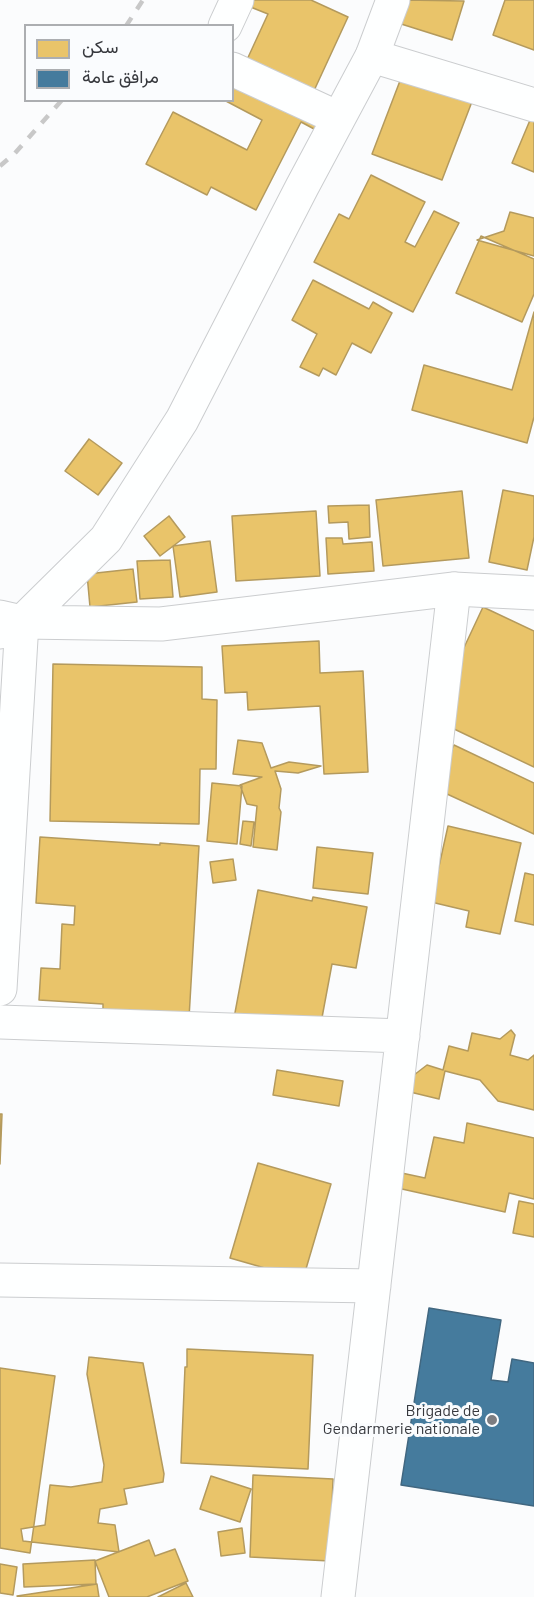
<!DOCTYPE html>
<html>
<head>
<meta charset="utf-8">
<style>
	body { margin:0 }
	#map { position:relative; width:534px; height:1597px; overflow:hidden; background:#fbfcfd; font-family:Barlow,Vazirmatn,sans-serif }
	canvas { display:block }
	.legend { position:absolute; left:24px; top:24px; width:210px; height:78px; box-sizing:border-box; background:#fafcfe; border:2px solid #acaeb1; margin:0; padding:8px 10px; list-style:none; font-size:18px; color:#37393e }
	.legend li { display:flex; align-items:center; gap:12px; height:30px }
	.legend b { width:30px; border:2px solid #acaeb1 }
</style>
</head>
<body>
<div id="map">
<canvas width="534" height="1597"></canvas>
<ul class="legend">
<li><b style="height:16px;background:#e9c46a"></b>سكن</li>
<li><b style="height:16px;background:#457b9d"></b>مرافق عامة</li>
</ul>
</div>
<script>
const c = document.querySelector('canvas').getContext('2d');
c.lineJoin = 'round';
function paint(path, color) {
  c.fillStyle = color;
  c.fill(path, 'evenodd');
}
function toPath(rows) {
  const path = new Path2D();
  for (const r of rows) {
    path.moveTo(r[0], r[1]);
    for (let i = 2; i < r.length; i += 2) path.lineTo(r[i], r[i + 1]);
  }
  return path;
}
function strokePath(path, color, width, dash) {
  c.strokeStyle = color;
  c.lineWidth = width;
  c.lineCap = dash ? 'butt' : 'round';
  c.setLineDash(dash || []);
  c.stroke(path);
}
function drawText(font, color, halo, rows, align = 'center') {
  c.font = font + ' Barlow,sans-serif';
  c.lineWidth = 6;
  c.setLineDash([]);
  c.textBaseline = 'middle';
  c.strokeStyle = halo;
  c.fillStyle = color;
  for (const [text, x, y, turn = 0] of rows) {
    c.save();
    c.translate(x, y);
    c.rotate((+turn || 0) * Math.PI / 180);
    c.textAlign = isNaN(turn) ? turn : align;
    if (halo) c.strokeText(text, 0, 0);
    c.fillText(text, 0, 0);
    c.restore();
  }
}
const homes = toPath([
	[251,0,311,0,348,17,312,95,245,64,268,14,248,6,251,0],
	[405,0,464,1,452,40,398,23,405,0],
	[505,0,534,0,534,50,493,35,505,0],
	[403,73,473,99,442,180,372,154,403,73],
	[232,78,325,113,316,130,301,122,256,210,211,187,207,195,146,164,173,112,247,150,262,120,224,100,232,100,232,78],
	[533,113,534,113,534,172,512,163,533,113],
	[371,175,425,202,405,242,415,247,434,211,459,223,413,312,314,262,339,214,349,219,371,175],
	[510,212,534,218,534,256,477,240,504,231,510,212],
	[481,236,534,259,534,294,522,322,456,293,481,236],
	[313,280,369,309,373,302,392,313,371,353,352,343,336,375,323,368,319,376,300,367,317,334,292,320,313,280],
	[534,312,534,417,527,443,412,410,424,365,512,390,534,312],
	[89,439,122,463,98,495,65,471,89,439],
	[503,490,534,496,534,537,527,570,489,562,503,490],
	[462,491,469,558,383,566,376,500,462,491],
	[369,505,370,537,349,539,348,522,329,523,328,506,369,505],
	[316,511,320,576,236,581,232,516,316,511],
	[169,516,185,537,160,556,144,536,169,516],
	[326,538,342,538,343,544,372,542,374,571,328,574,326,538],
	[210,541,217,592,180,597,173,546,210,541],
	[170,560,173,597,140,599,137,561,170,560],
	[133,569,137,602,90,607,87,574,133,569],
	[483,607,534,631,534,767,431,718,483,607],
	[319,641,320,673,363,671,368,772,324,774,320,706,248,710,247,692,225,693,222,646,319,641],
	[53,664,202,667,202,699,217,700,216,769,200,769,199,824,50,821,53,664],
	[238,740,262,743,271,768,289,762,321,766,298,773,275,771,281,789,279,808,281,812,277,850,253,847,257,806,247,804,240,785,262,777,233,774,238,740],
	[454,745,534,783,534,834,434,788,454,745],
	[212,783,242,786,237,844,207,841,212,783],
	[243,821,254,822,251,846,240,844,243,821],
	[448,826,521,843,500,934,466,927,469,911,431,902,448,826],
	[40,837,160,845,160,843,199,846,189,1018,103,1012,103,1004,39,1000,41,968,60,969,62,924,74,925,75,906,36,903,40,837],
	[317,847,373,853,368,894,313,888,317,847],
	[233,859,236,880,213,883,210,862,233,859],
	[525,873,534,875,534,925,515,921,525,873],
	[258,890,312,901,313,897,367,907,356,968,332,964,318,1039,231,1034,258,890],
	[511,1030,515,1035,510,1055,528,1060,534,1055,534,1110,498,1101,480,1080,445,1071,439,1099,410,1092,414,1075,427,1065,443,1070,449,1046,468,1051,472,1033,500,1039,511,1030],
	[277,1070,343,1081,339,1106,273,1095,277,1070],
	[0,1114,2,1114,0,1164,0,1114],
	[467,1123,534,1138,534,1199,509,1193,505,1212,393,1187,397,1172,425,1178,434,1137,464,1143,467,1123],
	[258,1163,331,1184,303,1279,230,1258,258,1163],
	[519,1201,534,1204,534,1237,513,1233,519,1201],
	[187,1349,313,1355,308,1469,181,1463,185,1367,187,1367,187,1349],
	[89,1357,143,1363,164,1474,163,1482,124,1489,127,1504,100,1509,98,1523,115,1525,119,1552,23,1541,21,1529,45,1525,50,1485,71,1487,102,1482,104,1465,87,1374,89,1357],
	[0,1368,55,1376,30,1553,0,1548,0,1368],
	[253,1475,333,1479,330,1561,250,1557,253,1475],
	[211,1476,251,1489,240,1522,200,1509,211,1476],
	[242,1528,245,1553,221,1556,218,1532,242,1528],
	[149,1540,155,1556,175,1549,188,1581,147,1597,109,1597,95,1561,149,1540],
	[95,1560,96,1584,24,1587,23,1564,95,1560],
	[0,1564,17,1567,13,1595,0,1593,0,1564],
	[186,1583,193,1597,158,1597,186,1583],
	[97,1584,99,1597,18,1597,17,1596,97,1584]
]);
paint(homes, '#e9c46a');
strokePath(homes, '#b49a5d', 1.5);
const public = toPath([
	[429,1308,501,1320,491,1380,508,1382,512,1359,534,1363,534,1506,401,1485,429,1308]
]);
paint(public, '#457b9d');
strokePath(public, '#416780', 1.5);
const minor = toPath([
	[225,26,237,0],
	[372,56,534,105],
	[232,69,338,118],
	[0,617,22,622,0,989],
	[0,1022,403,1036],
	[0,1280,374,1286],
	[338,1597,454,589]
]);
const major = toPath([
	[22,622,161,624,454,589,534,593],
	[0,632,22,622,106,539,182,420,302,187,372,56,393,0]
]);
strokePath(minor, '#cbcdcf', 35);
strokePath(major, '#cbcdcf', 35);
strokePath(minor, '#feffff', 33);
strokePath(major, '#feffff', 33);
strokePath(toPath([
	[126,26,143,0],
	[0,166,15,153,62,100]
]), '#c8c8c8', 4.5, [10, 10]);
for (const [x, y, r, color] of [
	[492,1420,6,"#7c7d81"]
]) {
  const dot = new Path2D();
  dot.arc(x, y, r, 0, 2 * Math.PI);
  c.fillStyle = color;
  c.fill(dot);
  strokePath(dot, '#fafcfe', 2);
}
drawText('16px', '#37393e', '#fafcfe', [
	["Brigade de",480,1411],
	["Gendarmerie nationale",480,1429]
], 'right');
</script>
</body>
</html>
